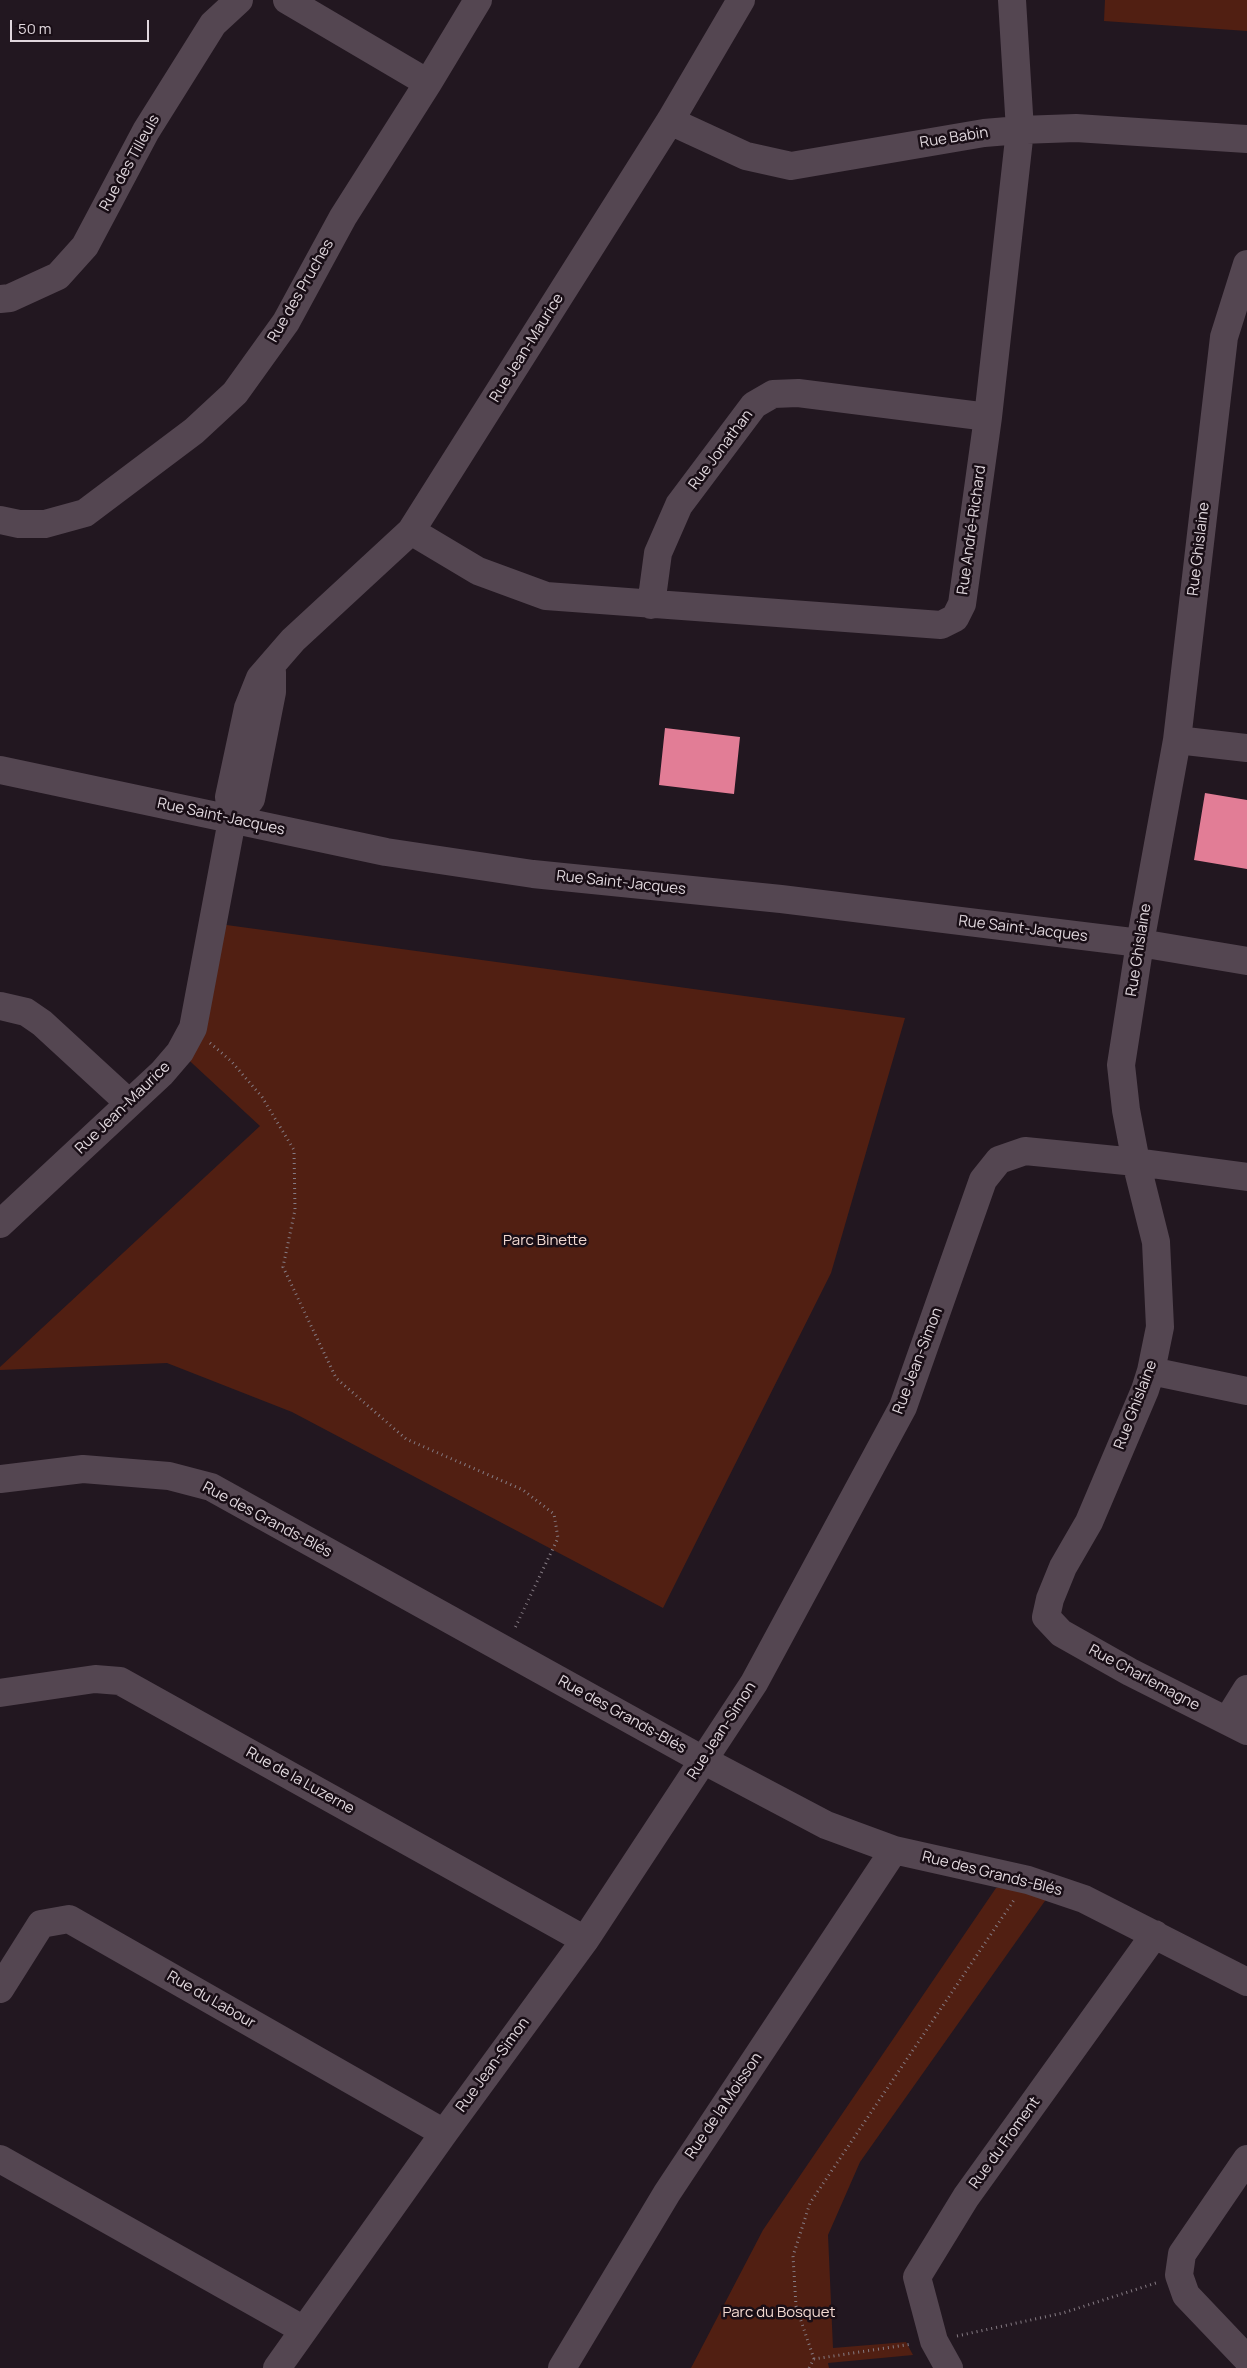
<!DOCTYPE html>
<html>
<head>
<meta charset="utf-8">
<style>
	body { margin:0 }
	#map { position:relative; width:1247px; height:2368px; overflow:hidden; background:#221720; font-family:Manrope,sans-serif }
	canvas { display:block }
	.scale { position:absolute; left:10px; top:20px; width:139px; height:22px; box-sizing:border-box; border:2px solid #e0d7dd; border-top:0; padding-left:6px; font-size:15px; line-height:18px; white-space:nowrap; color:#e0d7dd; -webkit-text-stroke:4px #190e16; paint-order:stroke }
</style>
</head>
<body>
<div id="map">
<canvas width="1247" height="2368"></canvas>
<div class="scale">50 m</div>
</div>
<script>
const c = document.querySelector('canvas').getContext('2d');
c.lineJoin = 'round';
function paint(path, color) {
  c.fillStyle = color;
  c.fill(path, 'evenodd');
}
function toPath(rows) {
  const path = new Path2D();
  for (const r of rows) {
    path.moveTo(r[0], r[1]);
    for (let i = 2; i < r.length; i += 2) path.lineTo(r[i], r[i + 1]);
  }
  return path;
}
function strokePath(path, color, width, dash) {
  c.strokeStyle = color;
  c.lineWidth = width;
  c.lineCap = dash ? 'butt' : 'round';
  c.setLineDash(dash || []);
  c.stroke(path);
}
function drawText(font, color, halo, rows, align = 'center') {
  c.font = font + ' Manrope,sans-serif';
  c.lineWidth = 5;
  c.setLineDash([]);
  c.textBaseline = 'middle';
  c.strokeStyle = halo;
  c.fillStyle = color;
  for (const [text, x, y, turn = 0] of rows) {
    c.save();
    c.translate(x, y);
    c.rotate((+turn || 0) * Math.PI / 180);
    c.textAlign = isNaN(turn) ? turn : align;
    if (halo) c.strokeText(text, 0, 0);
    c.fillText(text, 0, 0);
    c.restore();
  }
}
paint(toPath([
	[1105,0,1247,0,1247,31,1104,21],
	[212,923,905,1018,831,1273,663,1608,292,1412,167,1363,0,1370,0,1367,260,1126,180,1052],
	[1028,1880,1047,1898,860,2162,828,2235,833,2348,906,2342,913,2355,828,2363,829,2368,691,2368,763,2230,996,1888]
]), '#511f12');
paint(toPath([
	[665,728,740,737,734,794,659,785],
	[1205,793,1247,800,1247,869,1194,860]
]), '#e27d96');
strokePath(toPath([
	[210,1043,231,1061,262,1097,294,1150,295,1210,283,1267,336,1378,406,1439,523,1490,554,1514,558,1538,514,1630],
	[957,2336,1063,2313,1159,2282],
	[814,2359,796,2306,793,2256,810,2203,1014,1900],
	[809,2368,814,2359,912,2344]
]), '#857b83', 3, [1, 4]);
strokePath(toPath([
	[287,0,428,83],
	[670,121,746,156,791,166,984,133,1020,130,1076,128,1247,139],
	[1247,264,1224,337,1177,740,1140,943,1121,1065,1126,1110,1136,1162,1156,1242,1160,1327,1151,1371,1145,1390,1089,1522,1063,1567,1050,1599,1046,1617,1061,1633,1130,1672,1247,1731],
	[0,299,10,298,58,276,85,246,146,131,213,24,239,0],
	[0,520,19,524,45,524,85,513,194,431,235,393,286,322,343,217,428,83,478,0],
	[411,531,478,571,546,596,941,625,955,618,962,604,988,417,1020,130,1012,0],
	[651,605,658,553,679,505,754,405,773,394,798,393,988,417],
	[1177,740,1247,748],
	[0,770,386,852,533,874,781,899,1140,943,1247,961],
	[232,820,251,799,272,692,272,672],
	[0,1006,26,1012,42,1023,129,1103],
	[0,1224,162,1073,180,1052,193,1028,232,820,229,797,248,708,260,678,293,640,411,531,670,121,741,0],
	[1151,1371,1247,1391],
	[0,1479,83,1469,169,1476,211,1487,703,1760,826,1825,894,1850,1028,1880,1084,1899,1247,1982],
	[0,1693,95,1679,120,1681,585,1940],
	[1227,1721,1247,1689],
	[0,1989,41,1924,69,1919,444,2133],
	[0,2159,304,2330],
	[1247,2159,1182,2254,1179,2275,1186,2295,1247,2359],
	[277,2368,444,2133,585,1940,754,1683,903,1407,983,1180,999,1160,1025,1151,1136,1162,1247,1177],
	[562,2368,667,2193,894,1850],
	[949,2368,934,2341,917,2277,966,2197,1155,1934]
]), '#544651', 28);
drawText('15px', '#e0d7dd', '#190e16', [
	["Rue Babin",954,138,-9],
	["Rue des Tilleuls",130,163,-61],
	["Rue des Pruches",301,291,-60],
	["Rue Jean-Maurice",527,348,-58],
	["Rue Jonathan",721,450,-53],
	["Rue André-Richard",972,530,-82],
	["Rue Ghislaine",1199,549,-83],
	["Rue Saint-Jacques",221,817,12],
	["Rue Saint-Jacques",621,883,6],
	["Rue Saint-Jacques",1023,929,7],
	["Rue Ghislaine",1139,950,-81],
	["Rue Jean-Maurice",123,1108,-44],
	["Rue Jean-Simon",918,1361,-69],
	["Rue Ghislaine",1136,1405,-69],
	["Rue des Grands-Blés",267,1520,28],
	["Rue Charlemagne",1144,1678,28],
	["Rue des Grands-Blés",622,1715,29],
	["Rue Jean-Simon",722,1731,-57],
	["Rue de la Luzerne",300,1781,29],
	["Rue des Grands-Blés",992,1874,14],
	["Rue du Labour",211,2000,30],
	["Rue Jean-Simon",493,2065,-54],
	["Rue de la Moisson",724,2106,-56],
	["Rue du Froment",1005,2143,-54]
]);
drawText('15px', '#f3d9d1', '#190e16', [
	["Parc Binette",545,1241],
	["Parc du Bosquet",779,2313]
]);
</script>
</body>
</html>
